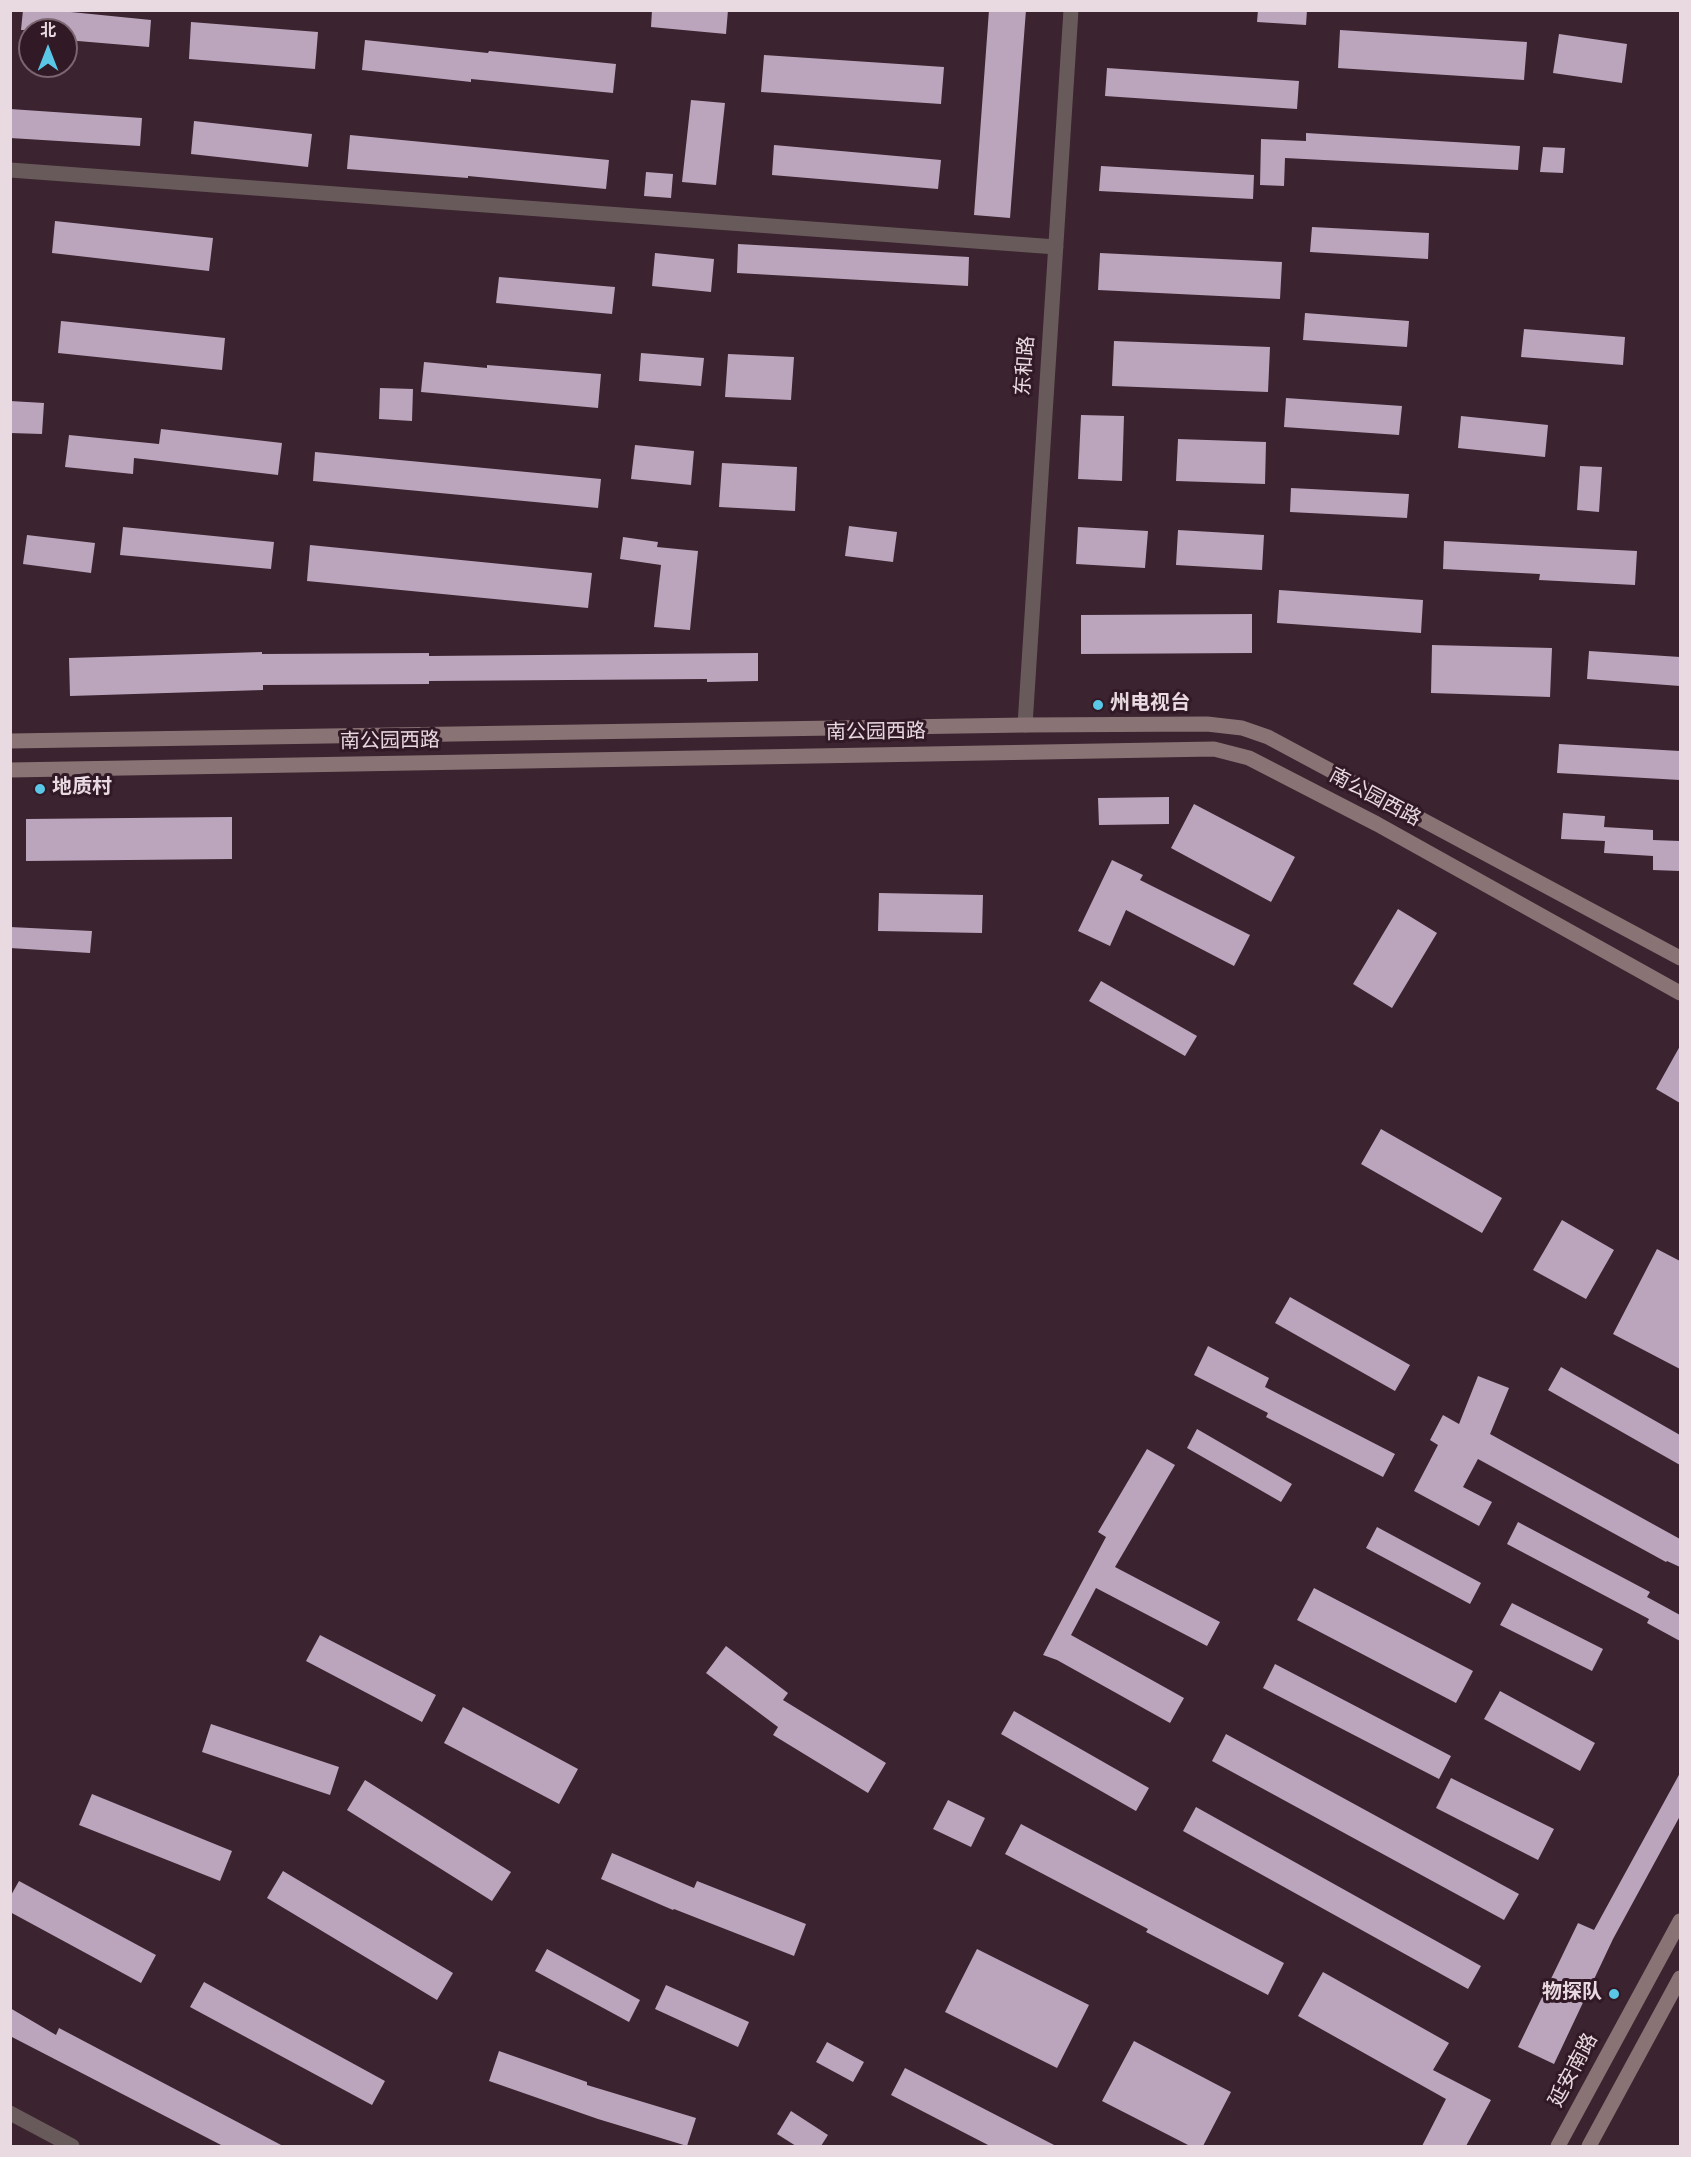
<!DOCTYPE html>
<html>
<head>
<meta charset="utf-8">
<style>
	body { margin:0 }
	#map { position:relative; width:1691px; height:2157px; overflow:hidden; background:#3b232f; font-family:Overpass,"Noto Sans SC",sans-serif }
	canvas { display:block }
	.frame { position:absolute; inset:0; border:12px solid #e9d9e0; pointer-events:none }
	.north { position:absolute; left:18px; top:18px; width:60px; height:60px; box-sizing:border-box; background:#311a25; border:2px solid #7b6670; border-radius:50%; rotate:0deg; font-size:16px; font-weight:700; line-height:24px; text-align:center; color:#e9d9e0 }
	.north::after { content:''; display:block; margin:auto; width:21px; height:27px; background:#5bc7e7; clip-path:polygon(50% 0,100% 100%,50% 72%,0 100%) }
</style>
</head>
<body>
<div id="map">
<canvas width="1691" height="2157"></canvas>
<div class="frame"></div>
<div class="north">北</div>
</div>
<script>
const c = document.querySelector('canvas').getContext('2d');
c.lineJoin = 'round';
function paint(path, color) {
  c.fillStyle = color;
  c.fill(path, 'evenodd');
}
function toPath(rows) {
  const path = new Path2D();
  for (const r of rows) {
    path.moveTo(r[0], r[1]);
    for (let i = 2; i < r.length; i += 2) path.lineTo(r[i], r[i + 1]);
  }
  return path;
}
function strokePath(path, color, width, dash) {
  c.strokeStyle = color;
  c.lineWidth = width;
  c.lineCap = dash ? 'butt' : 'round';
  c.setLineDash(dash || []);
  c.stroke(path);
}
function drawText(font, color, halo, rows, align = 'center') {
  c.font = font + ' Overpass,"Noto Sans SC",sans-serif';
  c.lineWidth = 6;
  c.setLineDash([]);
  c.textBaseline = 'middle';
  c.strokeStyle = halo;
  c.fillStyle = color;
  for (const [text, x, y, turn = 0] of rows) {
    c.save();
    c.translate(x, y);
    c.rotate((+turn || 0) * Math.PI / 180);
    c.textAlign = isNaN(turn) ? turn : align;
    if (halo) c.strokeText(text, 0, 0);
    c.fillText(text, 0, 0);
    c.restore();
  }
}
paint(toPath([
	[23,10,51,10,151,20,149,47,66,40,66,30,21,30],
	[652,10,728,10,726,34,651,27],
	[989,10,1026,10,1010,218,974,215],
	[1258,10,1307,10,1306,25,1257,22],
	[191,22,318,32,315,69,189,59],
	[1340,30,1527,42,1524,80,1338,68],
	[1559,34,1627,44,1622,83,1553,73],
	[365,40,488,53,489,51,616,64,613,93,471,79,471,82,362,70],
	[764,55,944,67,941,104,761,92],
	[1107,68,1299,81,1297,109,1105,96],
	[691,100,725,103,716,185,682,182],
	[10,109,142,118,140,146,10,138],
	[194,121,312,134,308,167,191,154],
	[1306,133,1520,146,1518,170,1285,158,1284,186,1260,185,1261,139,1306,141],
	[350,135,609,160,606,189,468,176,468,178,347,169],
	[774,145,941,160,938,189,772,175],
	[1543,147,1565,148,1563,173,1540,172],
	[1101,166,1254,175,1253,199,1099,191],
	[646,172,673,174,671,198,644,196],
	[55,221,213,238,209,271,52,253],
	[1312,227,1429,233,1428,259,1310,252],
	[738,244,969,257,968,286,737,273],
	[655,253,714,259,711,292,652,286],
	[1100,253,1282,262,1280,299,1098,290],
	[499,277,615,287,612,314,496,303],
	[1305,313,1409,321,1407,347,1303,340],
	[61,321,225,338,222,370,58,353],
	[1524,329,1625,337,1623,365,1521,357],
	[1114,341,1270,347,1268,392,1112,386],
	[641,353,704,358,701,386,639,381],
	[728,354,794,357,791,400,725,397],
	[424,362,487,368,487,365,601,374,598,408,421,392],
	[380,388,413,389,412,421,379,419],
	[1286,398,1402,406,1399,435,1284,427],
	[10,401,44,403,42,434,10,433],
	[1081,415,1124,416,1122,481,1078,479],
	[1461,416,1548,425,1545,457,1458,448],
	[161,429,282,443,278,475,134,458,133,474,65,467,69,435,159,444],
	[1178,439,1266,442,1265,484,1176,481],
	[635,445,694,451,691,485,631,479],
	[315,452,601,479,598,508,313,481],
	[722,463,797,467,795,511,719,507],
	[1580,466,1602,467,1599,512,1577,510],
	[1291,488,1409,494,1407,518,1290,512],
	[849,526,897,532,893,562,845,556],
	[123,527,274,542,271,569,120,555],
	[1078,527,1148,531,1145,568,1076,564],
	[1178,530,1264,535,1262,570,1176,565],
	[27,535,95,543,91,573,23,564],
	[623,537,658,542,657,547,698,551,690,630,654,627,661,565,620,559],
	[1444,541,1637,551,1635,585,1539,580,1540,574,1443,569],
	[310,545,592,573,588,608,307,581],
	[1279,590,1423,600,1421,633,1277,623],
	[1252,614,1252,653,1081,654,1081,615],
	[1432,645,1552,648,1550,697,1431,693],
	[1589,651,1680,657,1680,686,1587,679],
	[262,652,262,654,429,653,429,656,758,653,758,681,707,682,707,679,429,681,429,684,263,685,263,690,70,696,69,658],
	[1559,744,1680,751,1680,780,1557,773],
	[1169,797,1169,824,1099,825,1098,798],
	[1194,804,1295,857,1271,902,1171,848],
	[1563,813,1605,816,1604,827,1653,830,1653,840,1680,841,1680,871,1653,870,1653,856,1604,853,1605,841,1561,839],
	[232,817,232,859,26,861,26,819],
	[1112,860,1143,875,1140,880,1250,935,1234,966,1126,910,1110,946,1078,931],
	[879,893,983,895,982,933,878,931],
	[1398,909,1437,933,1392,1008,1353,984],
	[10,927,92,931,90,953,10,948],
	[1101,981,1197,1036,1185,1056,1089,1001],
	[1680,1046,1680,1103,1656,1089],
	[1381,1129,1502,1198,1482,1233,1361,1164],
	[1562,1220,1614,1250,1586,1299,1533,1270],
	[1657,1249,1680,1261,1680,1369,1613,1334],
	[1290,1297,1410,1365,1395,1391,1275,1323],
	[1208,1346,1269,1378,1265,1387,1395,1454,1383,1477,1266,1417,1268,1413,1194,1375],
	[1561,1367,1680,1435,1680,1465,1548,1390],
	[1478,1376,1509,1388,1490,1434,1680,1539,1680,1567,1667,1561,1666,1562,1478,1459,1463,1487,1492,1502,1479,1526,1414,1491,1438,1445,1430,1440,1443,1415,1459,1424],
	[1197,1429,1292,1484,1281,1502,1187,1448],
	[1147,1449,1175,1465,1115,1567,1220,1622,1207,1646,1096,1588,1071,1635,1184,1698,1170,1723,1057,1660,1043,1655,1106,1537,1098,1532],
	[1518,1522,1650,1592,1647,1597,1680,1615,1680,1641,1647,1623,1649,1619,1507,1544],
	[1377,1527,1481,1583,1470,1604,1366,1548],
	[1314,1588,1473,1671,1456,1703,1297,1620],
	[1512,1603,1603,1649,1592,1671,1500,1625],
	[320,1635,436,1695,422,1722,306,1661],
	[726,1646,788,1693,783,1700,886,1763,868,1793,773,1735,778,1727,706,1673],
	[1275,1664,1451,1756,1439,1779,1263,1688],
	[1500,1691,1595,1743,1580,1771,1484,1719],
	[463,1707,578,1769,559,1804,444,1743],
	[1014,1711,1149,1788,1136,1811,1001,1734],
	[211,1724,339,1767,330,1795,202,1752],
	[1226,1734,1519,1894,1504,1920,1212,1761],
	[1680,1773,1680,1816,1613,1939,1554,2064,1518,2047,1578,1923,1594,1930],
	[1451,1778,1554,1829,1538,1860,1436,1808],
	[365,1780,511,1872,492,1901,347,1810],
	[92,1794,232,1851,220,1881,79,1825],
	[948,1800,985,1818,971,1847,933,1829],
	[1196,1807,1481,1966,1468,1989,1183,1831],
	[1021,1824,1284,1963,1268,1995,1146,1932,1148,1929,1005,1854],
	[612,1853,694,1888,697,1881,806,1924,794,1956,674,1909,673,1910,601,1879],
	[283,1871,453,1973,437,2000,267,1898],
	[19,1881,156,1955,141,1983,10,1912,10,1897],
	[547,1949,640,2000,629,2022,535,1971],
	[977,1949,1089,2005,1057,2068,945,2012],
	[1323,1972,1449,2043,1433,2070,1491,2100,1466,2146,1422,2146,1446,2099,1298,2016],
	[204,1982,385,2081,372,2105,190,2007],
	[666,1985,749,2022,738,2047,655,2009],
	[10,2008,56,2035,59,2028,283,2146,223,2146,10,2036],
	[1134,2041,1231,2092,1203,2146,1190,2146,1102,2101],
	[827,2042,864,2062,853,2082,816,2062],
	[499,2051,587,2082,587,2085,696,2118,687,2146,598,2119,489,2081],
	[905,2068,1056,2146,990,2146,891,2095],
	[791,2111,828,2135,821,2146,796,2146,777,2134]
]), '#bba5bd');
strokePath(toPath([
	[10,170,1056,247],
	[1025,725,1071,10],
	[10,2113,72,2146]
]), '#685a5b', 15);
strokePath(toPath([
	[10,741,1025,725,1207,724,1242,728,1268,737,1680,958],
	[10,770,1214,749,1249,758,1377,824,1680,993],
	[1558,2146,1680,1921],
	[1589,2146,1680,1978]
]), '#8a7375', 15);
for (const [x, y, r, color] of [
	[1098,705,6,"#5bc7e7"],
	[40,789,6,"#5bc7e7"],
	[1614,1994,6,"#5bc7e7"]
]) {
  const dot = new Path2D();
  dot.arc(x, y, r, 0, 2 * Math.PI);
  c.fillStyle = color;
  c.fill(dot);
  strokePath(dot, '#311a25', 2);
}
drawText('20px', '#e9d9e0', '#311a25', [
	["东和路",1027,366,-86],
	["南公园西路",876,734,-1],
	["南公园西路",390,743,-1],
	["南公园西路",1374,799,28],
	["延安南路",1575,2071,-62]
]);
drawText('bold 20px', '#e9d9e0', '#311a25', [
	["州电视台",1110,705],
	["地质村",52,789],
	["物探队",1602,1994,"right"]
], 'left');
</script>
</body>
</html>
